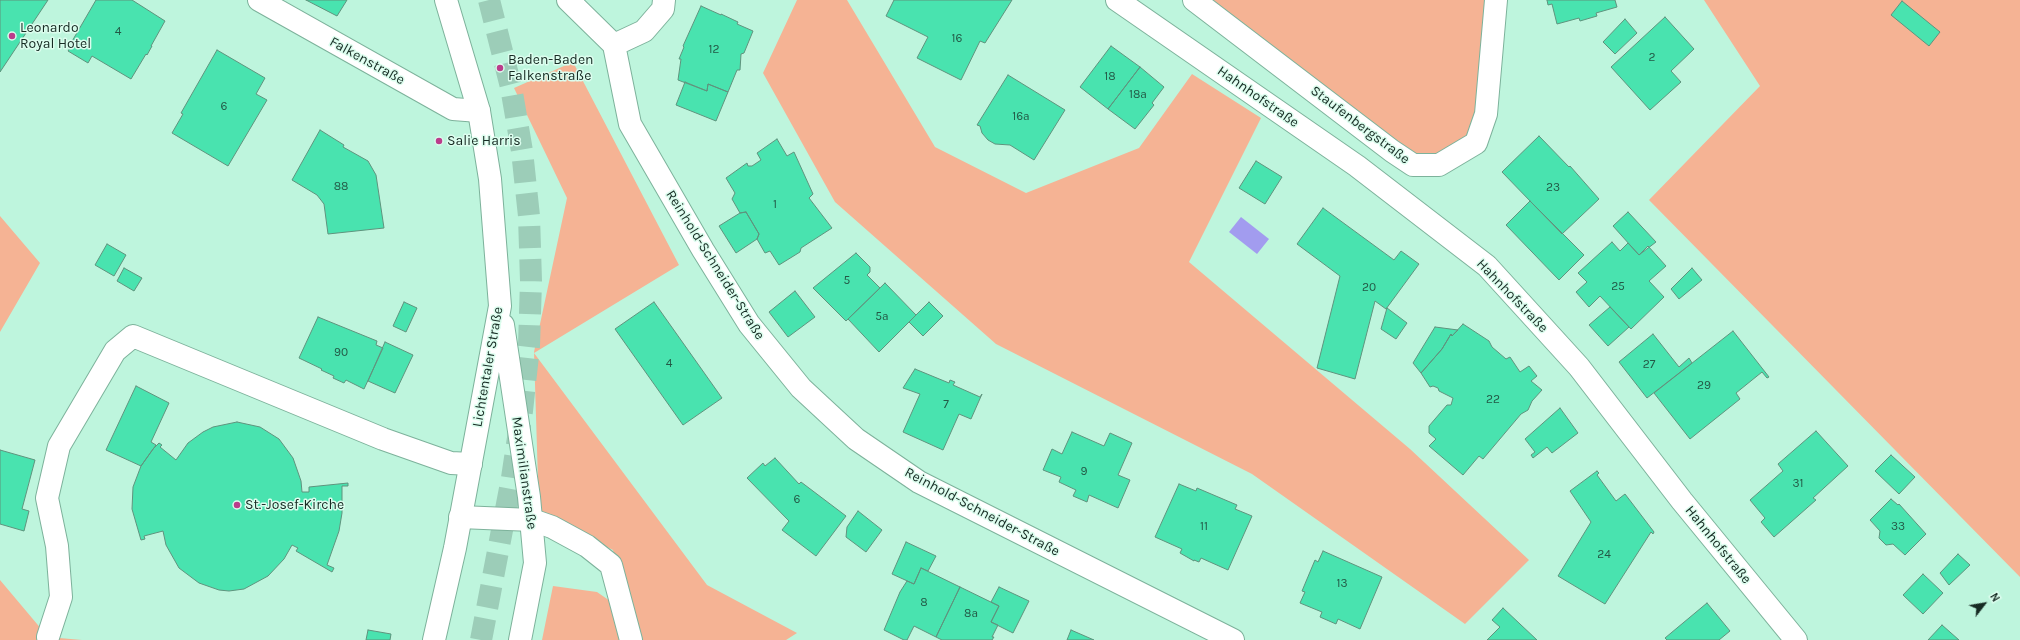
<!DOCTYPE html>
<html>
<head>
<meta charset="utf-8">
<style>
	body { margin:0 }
	#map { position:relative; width:2020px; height:640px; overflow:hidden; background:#bef5dd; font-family:Karla,sans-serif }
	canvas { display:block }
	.north { position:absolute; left:1964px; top:584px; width:40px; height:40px; -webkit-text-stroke:3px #dcfdee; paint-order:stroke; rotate:59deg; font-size:11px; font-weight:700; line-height:16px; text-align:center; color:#162b23 }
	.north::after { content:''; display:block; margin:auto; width:14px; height:18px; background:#162b23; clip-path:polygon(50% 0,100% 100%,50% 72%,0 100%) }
</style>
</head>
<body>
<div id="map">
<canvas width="2020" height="640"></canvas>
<div class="north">N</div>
</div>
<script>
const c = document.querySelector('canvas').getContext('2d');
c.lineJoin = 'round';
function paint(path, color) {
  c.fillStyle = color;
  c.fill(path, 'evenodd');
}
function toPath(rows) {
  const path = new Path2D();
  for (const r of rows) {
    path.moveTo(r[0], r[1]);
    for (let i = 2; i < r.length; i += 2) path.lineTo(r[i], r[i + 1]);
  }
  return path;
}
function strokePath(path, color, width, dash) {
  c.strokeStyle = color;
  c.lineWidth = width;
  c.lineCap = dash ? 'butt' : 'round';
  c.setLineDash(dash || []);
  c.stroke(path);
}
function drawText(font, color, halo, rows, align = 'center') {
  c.font = font + ' Karla,sans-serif';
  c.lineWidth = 3;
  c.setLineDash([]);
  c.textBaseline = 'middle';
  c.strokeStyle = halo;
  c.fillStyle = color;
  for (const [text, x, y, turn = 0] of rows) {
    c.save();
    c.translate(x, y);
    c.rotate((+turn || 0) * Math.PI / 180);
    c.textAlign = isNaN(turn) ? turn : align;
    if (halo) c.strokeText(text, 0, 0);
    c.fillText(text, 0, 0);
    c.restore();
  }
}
paint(toPath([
	[797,0,847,0,935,147,1026,193,1139,148,1192,74,1261,118,1189,262,1410,449,1529,560,1465,624,1252,474,996,344,835,202,763,73],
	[1195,0,1489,0,1476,143,1413,165],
	[1704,0,2020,0,2020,577,1649,200,1760,86],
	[573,62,679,265,534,353,707,585,797,633,786,640,638,640,613,550,539,513,534,352,567,198,514,88],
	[0,216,40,263,0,332],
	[0,580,48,637,82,640,0,640],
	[553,586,597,592,623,610,631,640,542,640]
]), '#f5b394');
paint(toPath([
	[1241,217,1269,239,1257,254,1229,232]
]), '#a29cef');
const building = toPath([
	[0,0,48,0,0,72,0,0],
	[96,0,132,0,165,21,151,46,152,46,147,55,146,54,131,79,92,56,88,63,68,51,73,44,71,43,96,0],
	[306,0,347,0,337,16,306,0],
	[894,0,1012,0,985,43,980,41,961,80,917,58,928,37,886,16,894,0],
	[1547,0,1615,0,1617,7,1596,13,1597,16,1580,21,1579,18,1557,24,1552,4,1548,5,1547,0],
	[1902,1,1940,32,1929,46,1891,15,1902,1],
	[701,6,721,15,721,14,738,22,737,24,753,31,744,53,741,54,740,70,737,70,728,92,708,84,707,91,678,80,681,59,679,59,684,47,683,46,701,6],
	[1665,17,1694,49,1671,71,1681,82,1650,110,1611,67,1665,17],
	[1625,19,1637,33,1615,54,1603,42,1625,19],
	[1111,46,1140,67,1108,109,1080,87,1111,46],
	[217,50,265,78,256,94,267,100,228,166,172,133,183,114,181,113,217,50],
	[1140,67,1164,87,1152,103,1154,105,1135,129,1108,109,1140,67],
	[1008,75,1065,110,1034,160,1010,145,995,144,988,140,982,133,980,126,977,125,1008,75],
	[685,82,707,91,708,84,728,92,716,121,676,105,685,82],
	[320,130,344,145,343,147,368,161,376,175,384,228,328,234,324,204,317,195,292,180,320,130],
	[1539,136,1569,167,1570,166,1599,199,1562,234,1502,172,1539,136],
	[777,139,787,156,794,152,813,194,809,198,832,228,801,248,800,252,779,265,770,251,765,253,757,239,759,234,746,212,740,213,732,199,735,193,726,178,747,163,748,166,752,166,761,160,757,153,777,139],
	[1256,161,1282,177,1265,204,1239,188,1256,161],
	[1530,201,1584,255,1559,280,1506,225,1530,201],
	[1323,208,1394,260,1401,251,1419,264,1386,309,1375,301,1355,379,1317,368,1340,276,1297,244,1323,208],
	[746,212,759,234,757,239,736,253,719,226,740,213,746,212],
	[1628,212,1656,242,1639,255,1613,226,1628,212],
	[1612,242,1620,251,1628,243,1639,255,1648,246,1666,266,1649,281,1664,297,1631,329,1600,296,1589,307,1576,292,1587,282,1578,273,1612,242],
	[107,244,126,255,114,276,95,265,107,244],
	[856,253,870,267,870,272,867,275,880,288,846,321,813,288,856,253],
	[124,268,142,278,134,291,117,281,124,268],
	[1692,268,1702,280,1679,299,1671,289,1692,268],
	[885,283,916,315,879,352,848,319,885,283],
	[795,291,815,317,788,337,769,312,795,291],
	[404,302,417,308,406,332,393,326,404,302],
	[654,302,722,398,683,425,615,329,654,302],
	[929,302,943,316,923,336,909,322,929,302],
	[1610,307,1629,327,1608,346,1589,325,1610,307],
	[1387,308,1407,323,1396,339,1381,329,1387,308],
	[318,317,377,341,376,345,383,348,364,389,346,380,344,383,333,378,334,376,321,370,322,369,299,358,318,317],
	[1463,324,1489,341,1492,347,1506,359,1510,357,1520,372,1529,366,1537,376,1531,381,1542,390,1532,401,1528,410,1521,414,1483,459,1479,456,1463,475,1429,446,1436,439,1429,433,1429,426,1447,405,1451,405,1453,398,1439,391,1438,388,1433,386,1430,387,1421,373,1442,349,1451,334,1452,336,1463,324],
	[1435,327,1458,330,1452,336,1451,334,1442,349,1421,373,1413,363,1435,327],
	[1733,331,1769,377,1767,378,1762,372,1736,393,1740,399,1690,439,1654,393,1733,331],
	[1653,334,1679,367,1689,358,1692,363,1647,398,1619,362,1653,334],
	[385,342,413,355,395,393,368,381,385,342],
	[915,369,949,383,950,380,955,382,953,385,980,397,982,394,971,419,959,414,943,450,903,432,920,394,903,388,915,369],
	[136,386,169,403,151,442,156,445,141,466,106,450,136,386],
	[1560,408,1578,433,1552,453,1547,447,1533,458,1531,455,1535,452,1525,439,1560,408],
	[237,422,260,427,279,439,293,458,301,481,302,492,309,492,309,487,348,483,348,486,342,486,342,513,339,531,327,565,334,568,332,572,296,551,298,548,292,545,284,559,268,576,244,589,229,591,219,590,199,583,179,568,166,545,163,531,144,536,145,539,141,540,132,509,133,487,141,466,153,449,159,443,162,445,160,447,176,460,188,443,203,432,213,427,237,422],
	[1816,431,1848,466,1813,498,1816,500,1774,537,1761,522,1765,518,1750,500,1783,471,1778,464,1816,431],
	[1072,432,1104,446,1110,433,1132,443,1118,475,1130,480,1118,508,1089,495,1087,502,1073,496,1076,490,1059,482,1061,477,1043,470,1052,449,1062,454,1072,432],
	[0,450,35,460,22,509,29,511,24,531,0,524,0,450],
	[1891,455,1915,477,1899,494,1875,471,1891,455],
	[775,458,799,484,801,482,846,516,816,556,782,530,789,521,747,478,763,463,765,466,775,458],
	[1597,471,1599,473,1597,475,1616,501,1625,494,1654,532,1653,534,1651,532,1605,604,1558,576,1591,522,1570,491,1597,471],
	[1179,484,1196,491,1197,488,1237,505,1235,509,1252,516,1228,570,1201,558,1199,562,1194,560,1194,561,1180,553,1182,549,1155,537,1179,484],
	[1891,499,1898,505,1899,504,1926,534,1905,555,1893,544,1886,545,1879,538,1880,531,1870,520,1891,499],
	[858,511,882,530,866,552,846,537,847,527,858,511],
	[906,542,936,556,928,571,921,568,914,584,892,574,906,542],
	[1323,551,1382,577,1360,629,1338,619,1336,624,1320,617,1322,612,1300,603,1305,592,1302,591,1315,560,1318,562,1323,551],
	[1958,554,1970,565,1949,585,1940,573,1958,554],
	[921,568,960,587,936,637,914,626,907,640,904,640,884,630,900,592,907,581,914,584,921,568],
	[1923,574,1943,593,1923,614,1903,595,1923,574],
	[960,587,999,606,991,622,998,625,992,637,994,637,992,640,942,640,936,637,960,587],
	[999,587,1029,601,1013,633,991,622,999,606,991,602,999,587],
	[1707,603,1730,631,1719,640,1667,640,1665,638,1707,603],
	[1503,608,1537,640,1487,640,1500,627,1492,620,1503,608],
	[1942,625,1959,640,1928,640,1942,625],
	[368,630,391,634,390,640,366,640,368,630],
	[1071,630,1094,640,1067,640,1071,630]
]);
paint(building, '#49e3af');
strokePath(building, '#5f937d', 1);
strokePath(toPath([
	[481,640,512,478,522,411,529,346,531,281,529,216,522,151,511,87,489,0]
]), '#9ccdb8', 22, [22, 11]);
const minor = toPath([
	[259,0,453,109,479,111],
	[568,0,614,45,644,31,663,9,664,0],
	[1117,0,1357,166,1487,266,1579,367,1682,501,1796,640],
	[1194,0,1392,151,1413,165,1439,165,1476,143,1486,114,1496,0],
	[614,45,630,124,703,250,749,324,801,388,856,439,919,482,1233,640],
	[460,517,532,520,552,527,587,546,611,565,631,640],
	[48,637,61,597,57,546,47,498,59,446,115,351,133,336,383,439,451,463,471,464]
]);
const major = toPath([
	[503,325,529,497,535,563,520,640],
	[434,640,455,548,500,306,490,179,479,111,446,0]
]);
strokePath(minor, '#7db29b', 24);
strokePath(major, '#7db29b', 24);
strokePath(minor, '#fff', 22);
strokePath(major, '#fff', 22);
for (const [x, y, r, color] of [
	[12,36,4,"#bb3d8b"],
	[500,68,4,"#bb3d8b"],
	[439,141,4,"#bb3d8b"],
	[237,505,4,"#bb3d8b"]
]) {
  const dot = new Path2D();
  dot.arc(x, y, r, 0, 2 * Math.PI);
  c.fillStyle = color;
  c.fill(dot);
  strokePath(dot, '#dcfdee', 1.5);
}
drawText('12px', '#235946', null, [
	["4",118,32],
	["16",957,39],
	["12",714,50],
	["2",1652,58],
	["18",1110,77],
	["18a",1138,95],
	["6",224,107],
	["16a",1021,117],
	["88",341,187],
	["23",1553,188],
	["1",775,205],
	["5",847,281],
	["25",1618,287],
	["20",1369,288],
	["5a",882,317],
	["90",341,353],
	["4",669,364],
	["27",1649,365],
	["29",1704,386],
	["22",1493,400],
	["7",946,405],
	["9",1084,472],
	["31",1798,484],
	["6",797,500],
	["11",1204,527],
	["33",1898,527],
	["24",1604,555],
	["13",1342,584],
	["8",924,603],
	["8a",971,614]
]);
drawText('14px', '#162b23', '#dcfdee', [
	["Leonardo",20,28],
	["Royal Hotel",20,44],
	["Baden-Baden",508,60],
	["Falkenstraße",508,76],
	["Salie Harris",447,141],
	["St.-Josef-Kirche",245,505]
], 'left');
drawText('14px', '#162b23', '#dcfdee', [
	["Falkenstraße",367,61,29],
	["Hahnhofstraße",1258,97,35],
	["Staufenbergstraße",1360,125,37],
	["Reinhold-Schneider-Straße",715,265,58],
	["Hahnhofstraße",1512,296,46],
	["Lichtentaler Straße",488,367,-80],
	["Maximilianstraße",524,473,82],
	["Reinhold-Schneider-Straße",982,512,28],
	["Hahnhofstraße",1718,545,51]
]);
</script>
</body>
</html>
